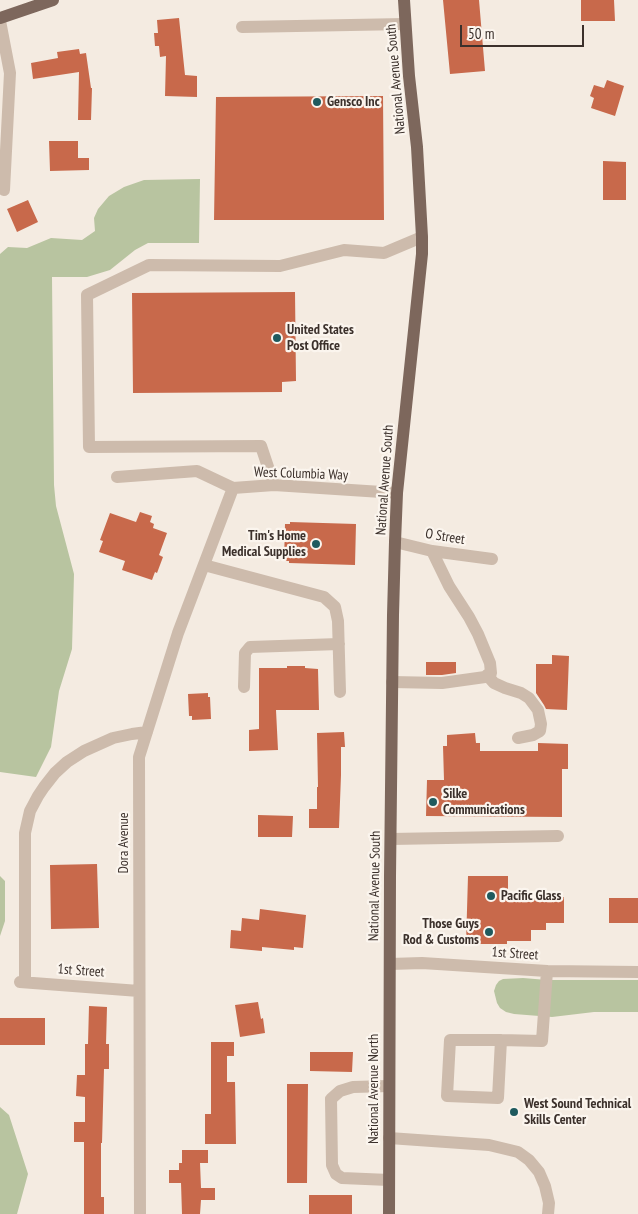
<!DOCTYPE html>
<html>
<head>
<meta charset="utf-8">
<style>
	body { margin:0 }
	#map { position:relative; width:638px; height:1214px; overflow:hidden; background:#f4ebe1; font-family:"PT Sans Narrow",sans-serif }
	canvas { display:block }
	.scale { position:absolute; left:460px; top:25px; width:124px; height:22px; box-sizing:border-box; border:2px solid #3b302b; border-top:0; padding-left:6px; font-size:15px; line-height:18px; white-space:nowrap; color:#3b302b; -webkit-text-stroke:4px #fbf5ee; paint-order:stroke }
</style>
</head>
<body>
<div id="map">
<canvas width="638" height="1214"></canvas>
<div class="scale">50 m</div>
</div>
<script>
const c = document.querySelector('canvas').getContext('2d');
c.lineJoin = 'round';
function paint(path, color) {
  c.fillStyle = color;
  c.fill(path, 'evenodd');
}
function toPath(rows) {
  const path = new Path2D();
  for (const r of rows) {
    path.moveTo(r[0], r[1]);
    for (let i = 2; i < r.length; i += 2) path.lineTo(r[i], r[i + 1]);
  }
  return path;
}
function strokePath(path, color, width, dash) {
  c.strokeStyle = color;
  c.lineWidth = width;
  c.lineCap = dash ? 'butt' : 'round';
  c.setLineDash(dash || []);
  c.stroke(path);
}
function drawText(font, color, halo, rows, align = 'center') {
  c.font = font + ' "PT Sans Narrow",sans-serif';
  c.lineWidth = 4.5;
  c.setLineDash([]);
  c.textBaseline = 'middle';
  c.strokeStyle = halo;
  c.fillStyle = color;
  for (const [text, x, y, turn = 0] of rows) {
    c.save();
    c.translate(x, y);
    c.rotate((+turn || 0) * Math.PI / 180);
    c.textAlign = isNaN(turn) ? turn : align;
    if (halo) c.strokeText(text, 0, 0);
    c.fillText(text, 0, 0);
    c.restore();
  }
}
paint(toPath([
	[200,179,199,243,148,243,135,250,110,270,87,277,52,277,54,485,56,506,74,574,72,649,59,691,51,747,36,777,0,772,0,254,8,247,27,248,51,238,82,240,95,231,94,218,98,209,109,196,124,187,144,180],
	[0,876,5,881,5,921,0,936],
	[523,978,547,980,638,980,638,1012,594,1012,552,1017,514,1014,506,1012,500,1008,497,1003,494,991,496,985,499,981,503,979],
	[0,1107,9,1115,28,1174,17,1214,0,1214]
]), '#b8c4a0');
paint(toPath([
	[443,0,479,0,485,71,450,74],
	[581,0,614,0,615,21,581,21],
	[179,18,185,75,197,76,197,97,165,96,166,56,160,57,159,46,155,46,154,33,158,33,157,20],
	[79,49,80,54,86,53,91,88,92,88,91,120,78,120,79,72,33,79,31,63,58,58,57,52],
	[607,80,624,86,615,116,591,108,594,98,590,96,594,85,604,88],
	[383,96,384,220,214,220,216,97],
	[49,141,78,141,78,158,89,158,89,170,50,171],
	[603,161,626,162,626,200,603,200],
	[28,200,38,222,17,232,7,209],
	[295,292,296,381,282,382,282,392,133,393,132,293],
	[140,512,152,516,150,522,154,524,153,528,167,533,159,555,163,557,157,573,155,572,152,580,122,570,125,561,99,552,103,541,100,540,110,513,136,522],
	[290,522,356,524,355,565,289,563,289,561,284,561,285,524,290,524],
	[552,655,569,656,567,710,546,709,544,705,536,693,536,664,552,664],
	[426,662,456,662,456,673,442,675,426,675],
	[287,666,305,666,305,668,318,669,319,710,276,710,278,750,249,751,249,730,259,729,259,668,287,668],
	[208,693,208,697,210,697,211,719,192,720,192,716,189,716,188,694],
	[344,732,345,747,341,747,341,775,339,828,309,828,309,809,317,809,317,787,318,787,317,733],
	[475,733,476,743,480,743,480,751,538,751,538,743,568,744,568,769,562,769,562,817,426,816,427,780,444,780,443,746,447,746,447,735],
	[258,815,293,816,292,837,258,837],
	[97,864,99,928,51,929,50,865],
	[468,876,508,876,508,897,564,897,564,923,546,923,546,930,531,930,531,941,507,941,507,944,466,944],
	[609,898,638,898,638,923,609,923],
	[260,909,306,915,303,948,294,947,294,950,262,947,262,951,230,948,231,930,241,931,242,918,259,920],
	[258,1002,261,1019,263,1018,265,1033,240,1037,235,1005],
	[89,1006,107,1007,106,1044,109,1044,109,1069,104,1069,102,1143,101,1143,101,1197,104,1197,104,1214,84,1214,84,1142,74,1142,74,1122,85,1122,85,1097,76,1096,77,1075,85,1075,85,1044,88,1044],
	[0,1018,45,1018,45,1045,0,1045],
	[211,1042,234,1042,234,1056,227,1056,227,1082,235,1082,236,1144,205,1144,205,1114,211,1114],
	[310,1052,353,1052,352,1072,310,1071],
	[287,1084,308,1084,307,1183,287,1183],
	[182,1150,208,1150,208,1163,200,1163,201,1188,215,1188,215,1200,201,1200,200,1214,182,1214,181,1183,169,1183,169,1170,179,1170,179,1163,182,1163],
	[309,1195,352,1195,352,1214,309,1214]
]), '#c8694b');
strokePath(toPath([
	[0,21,10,73,4,190],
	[242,27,405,24],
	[117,477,197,471,233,488,274,485,397,493],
	[274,485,261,446,89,447,87,295,149,265,280,266,344,250,384,253,422,237],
	[395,542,432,551,492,559],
	[204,565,324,597,335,607,338,621,340,692],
	[487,675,494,683,505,688,521,693,529,698,538,710,541,724,540,731,533,735,518,738],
	[392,682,442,683,485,677,491,673,490,663,478,634,469,617,449,586,432,551],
	[244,687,245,653,250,647,339,644],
	[391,839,558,836],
	[390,964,422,963,547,971,638,972],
	[20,982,139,991],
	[25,982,25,833,30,811,38,796,44,787,55,773,67,762,84,751,113,738,132,734,147,732],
	[501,1040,498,1098,447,1096,450,1040,501,1040,542,1041,547,971],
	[389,1138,489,1145,518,1152,529,1160,539,1172,545,1186,549,1203,548,1214],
	[389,1180,342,1178,336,1174,332,1165,331,1099,340,1091,353,1087,389,1086],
	[140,1214,139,757,178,633,233,488]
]), '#cdbbac', 12);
strokePath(toPath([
	[0,18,53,0],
	[389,1214,390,876,393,615,395,542,397,493,422,254,422,237,417,147,409,76,404,0]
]), '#7d675c', 12);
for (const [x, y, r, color] of [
	[317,102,5,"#1f5a5e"],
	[277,338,5,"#1f5a5e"],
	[316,544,5,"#1f5a5e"],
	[433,802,5,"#1f5a5e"],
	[491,896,5,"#1f5a5e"],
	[489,932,5,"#1f5a5e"],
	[514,1112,5,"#1f5a5e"]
]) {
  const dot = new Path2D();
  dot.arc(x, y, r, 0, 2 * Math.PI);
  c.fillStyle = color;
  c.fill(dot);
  strokePath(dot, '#fbf5ee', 2);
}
drawText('14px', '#3b302b', '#fbf5ee', [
	["National Avenue South",396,79,-95],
	["West Columbia Way",301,474,2],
	["National Avenue South",385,480,-86],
	["O Street",445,537,9],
	["Dora Avenue",124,843,-90],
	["National Avenue South",375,886,-89],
	["1st Street",515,954,4],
	["1st Street",81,971,4],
	["National Avenue North",374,1089,-90]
]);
drawText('bold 14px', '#3b302b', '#fbf5ee', [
	["Gensco Inc",327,102],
	["United States",287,330],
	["Post Office",287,346],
	["Tim's Home",306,536,"right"],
	["Medical Supplies",306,552,"right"],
	["Silke",443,794],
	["Communications",443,810],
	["Pacific Glass",501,896],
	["Those Guys",479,924,"right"],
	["Rod & Customs",479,940,"right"],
	["West Sound Technical",524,1104],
	["Skills Center",524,1120]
], 'left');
</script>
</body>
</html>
